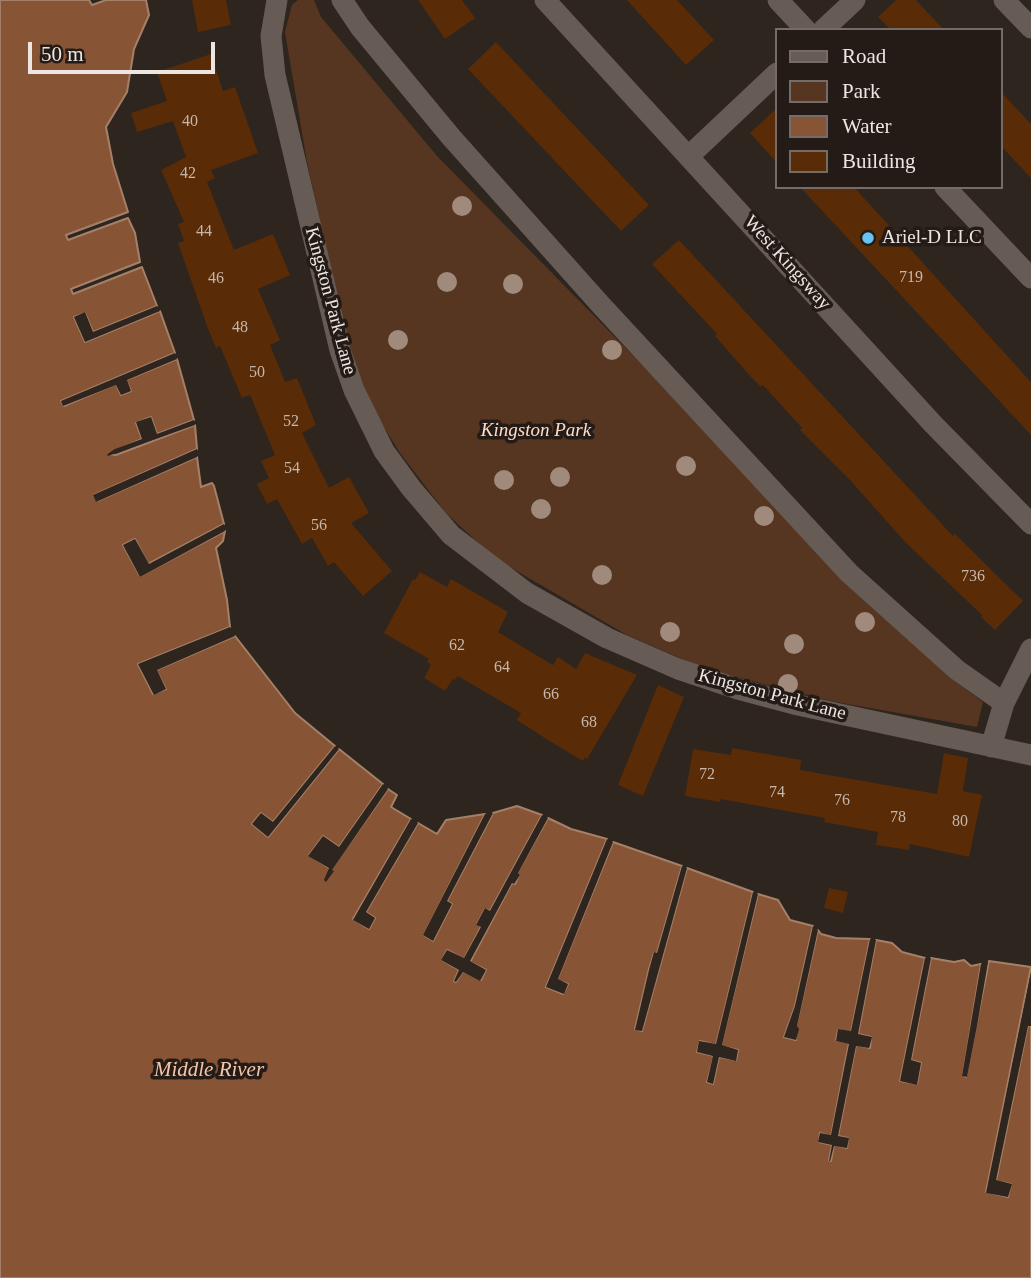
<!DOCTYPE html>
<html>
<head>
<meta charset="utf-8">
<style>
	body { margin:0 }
	#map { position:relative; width:1031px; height:1278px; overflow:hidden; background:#2e251f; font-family:Georgia,serif }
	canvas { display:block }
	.legend { position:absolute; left:775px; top:28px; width:228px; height:161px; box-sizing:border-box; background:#241b16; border:2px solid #746c68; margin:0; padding:9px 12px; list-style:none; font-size:21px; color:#ece6e2 }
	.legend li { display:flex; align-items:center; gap:14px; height:35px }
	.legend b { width:35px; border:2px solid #746c68 }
	.scale { position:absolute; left:28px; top:42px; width:187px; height:32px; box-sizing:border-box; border:4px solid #ece6e2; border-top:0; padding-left:9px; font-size:21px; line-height:24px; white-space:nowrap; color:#ece6e2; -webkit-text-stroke:5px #241b16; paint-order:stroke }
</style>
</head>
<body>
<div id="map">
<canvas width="1031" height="1278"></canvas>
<ul class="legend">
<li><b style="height:9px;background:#665b55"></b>Road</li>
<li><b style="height:19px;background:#573621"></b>Park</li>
<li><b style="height:19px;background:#875535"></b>Water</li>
<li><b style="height:19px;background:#592b07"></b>Building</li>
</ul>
<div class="scale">50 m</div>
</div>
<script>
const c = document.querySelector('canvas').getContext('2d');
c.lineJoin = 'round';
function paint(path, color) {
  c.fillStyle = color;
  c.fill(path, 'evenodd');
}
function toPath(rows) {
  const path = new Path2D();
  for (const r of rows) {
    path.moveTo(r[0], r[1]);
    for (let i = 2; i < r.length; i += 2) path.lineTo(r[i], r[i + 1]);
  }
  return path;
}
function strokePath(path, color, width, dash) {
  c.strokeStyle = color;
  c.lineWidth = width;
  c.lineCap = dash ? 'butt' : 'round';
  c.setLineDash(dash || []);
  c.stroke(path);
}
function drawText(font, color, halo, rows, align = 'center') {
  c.font = font + ' Georgia,serif';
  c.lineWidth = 7;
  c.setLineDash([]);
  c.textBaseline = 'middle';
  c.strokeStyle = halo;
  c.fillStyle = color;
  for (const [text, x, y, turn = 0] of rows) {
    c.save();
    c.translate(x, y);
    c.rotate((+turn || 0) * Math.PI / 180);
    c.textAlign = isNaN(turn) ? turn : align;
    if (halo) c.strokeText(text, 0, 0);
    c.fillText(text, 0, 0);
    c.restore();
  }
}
paint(toPath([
	[298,0,314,0,321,17,437,156,949,677,983,702,977,727,831,701,705,669,627,635,496,559,446,513,400,453,379,419,351,358,307,162,285,32,292,5]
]), '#573621');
const water = toPath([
	[0,0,89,0,92,5,106,0,146,0,149,15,134,49,127,92,106,127,113,164,128,212,66,235,68,240,128,218,135,233,140,262,71,289,73,294,142,267,157,306,93,332,85,313,74,317,85,342,160,311,175,353,61,401,64,406,116,384,121,395,131,391,126,380,177,359,194,420,157,434,151,417,136,423,142,439,108,454,116,455,195,425,197,449,94,495,97,501,197,457,201,487,212,483,214,486,224,524,148,564,135,539,123,545,140,576,225,531,223,541,216,548,227,600,230,627,138,664,153,694,166,689,156,670,235,636,295,713,335,746,273,822,261,813,252,824,268,837,339,749,383,784,339,847,323,836,309,855,329,868,330,871,388,789,397,795,391,807,411,819,353,919,369,929,375,918,366,912,418,823,437,834,446,820,485,814,424,935,433,941,452,904,447,901,493,813,517,806,542,815,490,911,485,909,477,924,481,927,464,959,447,950,442,960,459,970,454,981,456,982,463,971,481,980,486,970,470,962,512,883,515,884,519,875,517,873,548,818,571,829,607,839,546,987,563,994,568,984,557,980,613,842,682,866,657,953,654,953,649,969,635,1029,642,1031,687,868,753,892,716,1045,700,1041,697,1052,714,1056,707,1082,713,1084,719,1057,736,1060,738,1050,721,1046,758,894,778,900,790,920,813,926,795,1006,784,1037,796,1040,796,1027,818,930,821,934,836,938,870,939,851,1032,838,1030,836,1040,849,1043,831,1136,820,1133,819,1142,832,1145,829,1160,831,1161,834,1145,847,1148,848,1138,838,1136,856,1045,870,1048,871,1037,858,1034,876,940,892,943,902,952,925,958,900,1081,917,1084,921,1063,911,1060,931,958,954,962,964,960,971,966,981,964,963,1075,966,1077,989,961,1031,967,986,1192,1008,1197,1011,1184,996,1181,1028,1025,1031,1026,1031,1278,0,1278,0,0]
]);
paint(water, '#875535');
strokePath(water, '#a58069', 2);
paint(toPath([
	[157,306,160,311,85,342,74,317,85,312,93,332],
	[175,353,177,359,127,380,131,391,121,395,116,385,63,406,61,401],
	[151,417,157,434,194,420,195,425,108,456,107,454,115,449,142,439,136,422],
	[197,449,197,453,98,496,197,454,197,457,96,502,93,495],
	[224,524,224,528,180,552,224,528,225,531,140,577,123,545,135,539,149,564],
	[230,627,231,630,143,665,155,690,161,687,153,671,154,667,233,633,235,636,157,670,166,689,154,695,138,664],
	[335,746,339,749,268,837,252,824,261,813,273,822],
	[383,784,385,786,341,849,337,850,324,841,313,855,331,865,385,787,388,789,332,870,334,871,326,882,324,880,329,868,308,856,323,836,339,847],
	[493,813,447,901,452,904,433,941,423,935,485,814],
	[542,815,548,818,518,873,520,875,514,884,512,883,470,961,486,970,480,981,463,972,456,982,454,981,459,970,441,960,447,950,464,958,481,927,476,925,485,908,490,911],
	[411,819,414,821,358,918,368,924,370,920,363,915,362,911,414,821,418,823,366,912,375,918,369,929,353,920],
	[607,839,610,841,551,985,562,990,563,986,555,982,554,979,610,840,613,842,558,979,568,984,564,994,546,987],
	[682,866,687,868,642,1031,635,1030,649,970,654,952,657,953],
	[753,892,758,894,722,1045,738,1050,736,1061,719,1057,713,1084,707,1082,713,1056,697,1052,699,1041,716,1044],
	[813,926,818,930,797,1026,799,1029,796,1040,784,1037,795,1006],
	[870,939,876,940,858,1034,872,1037,869,1048,856,1046,838,1136,849,1138,847,1148,834,1146,830,1161,829,1161,832,1145,818,1142,820,1133,831,1135,849,1044,836,1041,838,1029,851,1031],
	[925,958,931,958,911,1060,921,1063,917,1085,900,1081],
	[988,962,977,1026,967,1077,962,1076,981,964],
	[1031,972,1028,1007,1031,1004,1029,1021,1031,1022,1031,1026,1028,1026,996,1180,1012,1184,1008,1197,986,1193]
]), '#2e251f');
paint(toPath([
	[192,0,226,0,231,25,198,32],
	[418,0,462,0,475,18,445,39],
	[627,0,677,0,714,40,686,65],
	[896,0,916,0,944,30,891,30,878,17],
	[496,42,649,205,621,231,468,69],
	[211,54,223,91,235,87,258,153,211,170,215,178,207,182,234,250,273,234,290,275,258,289,280,340,270,345,285,382,297,378,316,425,302,433,329,488,349,477,369,513,351,523,392,571,363,596,334,562,328,566,312,538,302,544,277,499,267,504,257,484,269,478,261,461,275,455,250,395,242,398,220,346,216,348,207,326,178,243,184,241,178,224,184,222,161,170,186,157,173,121,137,132,131,113,167,101,157,72],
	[1001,92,1031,124,1031,178,1001,146],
	[777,108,777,163,750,133],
	[800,187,854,187,1031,382,1031,435],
	[679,240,953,536,955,534,1023,601,995,630,981,617,982,615,905,542,850,480,800,430,802,428,763,385,761,387,751,377,715,336,717,334,652,264],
	[420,572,447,587,451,579,508,612,498,632,553,665,558,657,576,669,585,653,637,675,587,759,585,757,583,761,551,742,517,720,521,713,458,676,455,680,453,679,445,691,424,678,431,665,427,662,429,659,384,633,413,579,415,580],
	[658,685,684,697,643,796,618,785],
	[732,748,801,760,800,770,937,794,944,753,968,758,963,791,982,795,969,857,910,844,909,850,876,845,878,832,824,822,825,818,721,799,720,802,685,796,693,749,731,755],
	[829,888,848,892,843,913,824,908]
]), '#592b07');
strokePath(toPath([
	[277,0,271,36,275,75,340,350,354,390,384,451,411,488,451,535,527,593,607,638,678,669,738,689,798,705,1031,755],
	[342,0,360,27,451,137,600,304,849,573,957,670,1004,703],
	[545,0,933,424,1031,524],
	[778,0,806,30],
	[1004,0,1031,28],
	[823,30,855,0],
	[689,156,777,73],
	[945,187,1031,278],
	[991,747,1004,703,1031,649]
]), '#665b55', 21);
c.fillStyle = '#a08a7c';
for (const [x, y] of [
	[462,206],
	[447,282],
	[513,284],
	[398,340],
	[612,350],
	[686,466],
	[560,477],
	[504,480],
	[541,509],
	[764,516],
	[602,575],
	[865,622],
	[670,632],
	[794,644],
	[788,684]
]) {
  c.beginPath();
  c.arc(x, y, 10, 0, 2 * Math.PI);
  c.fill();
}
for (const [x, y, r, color] of [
	[868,238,7,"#69c3f1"]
]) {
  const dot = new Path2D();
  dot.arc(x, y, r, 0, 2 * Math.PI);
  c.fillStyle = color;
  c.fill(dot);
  strokePath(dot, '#241b16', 2.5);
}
drawText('16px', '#c7b7ab', null, [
	["40",190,122],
	["42",188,174],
	["44",204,232],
	["719",911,278],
	["46",216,279],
	["48",240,328],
	["50",257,373],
	["52",291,422],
	["54",292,469],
	["56",319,526],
	["736",973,577],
	["62",457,646],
	["64",502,668],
	["66",551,695],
	["68",589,723],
	["72",707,775],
	["74",777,793],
	["76",842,801],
	["78",898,818],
	["80",960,822]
]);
drawText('19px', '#ece6e2', '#241b16', [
	["Ariel-D LLC",882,238]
], 'left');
drawText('19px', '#ece6e2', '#241b16', [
	["West Kingsway",787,263,48],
	["Kingston Park Lane",330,301,75],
	["Kingston Park Lane",772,695,15]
]);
drawText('italic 19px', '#fddcc9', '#241b16', [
	["Kingston Park",536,431]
]);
drawText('italic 21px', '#f5c5a9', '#241b16', [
	["Middle River",209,1070]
]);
</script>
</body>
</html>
